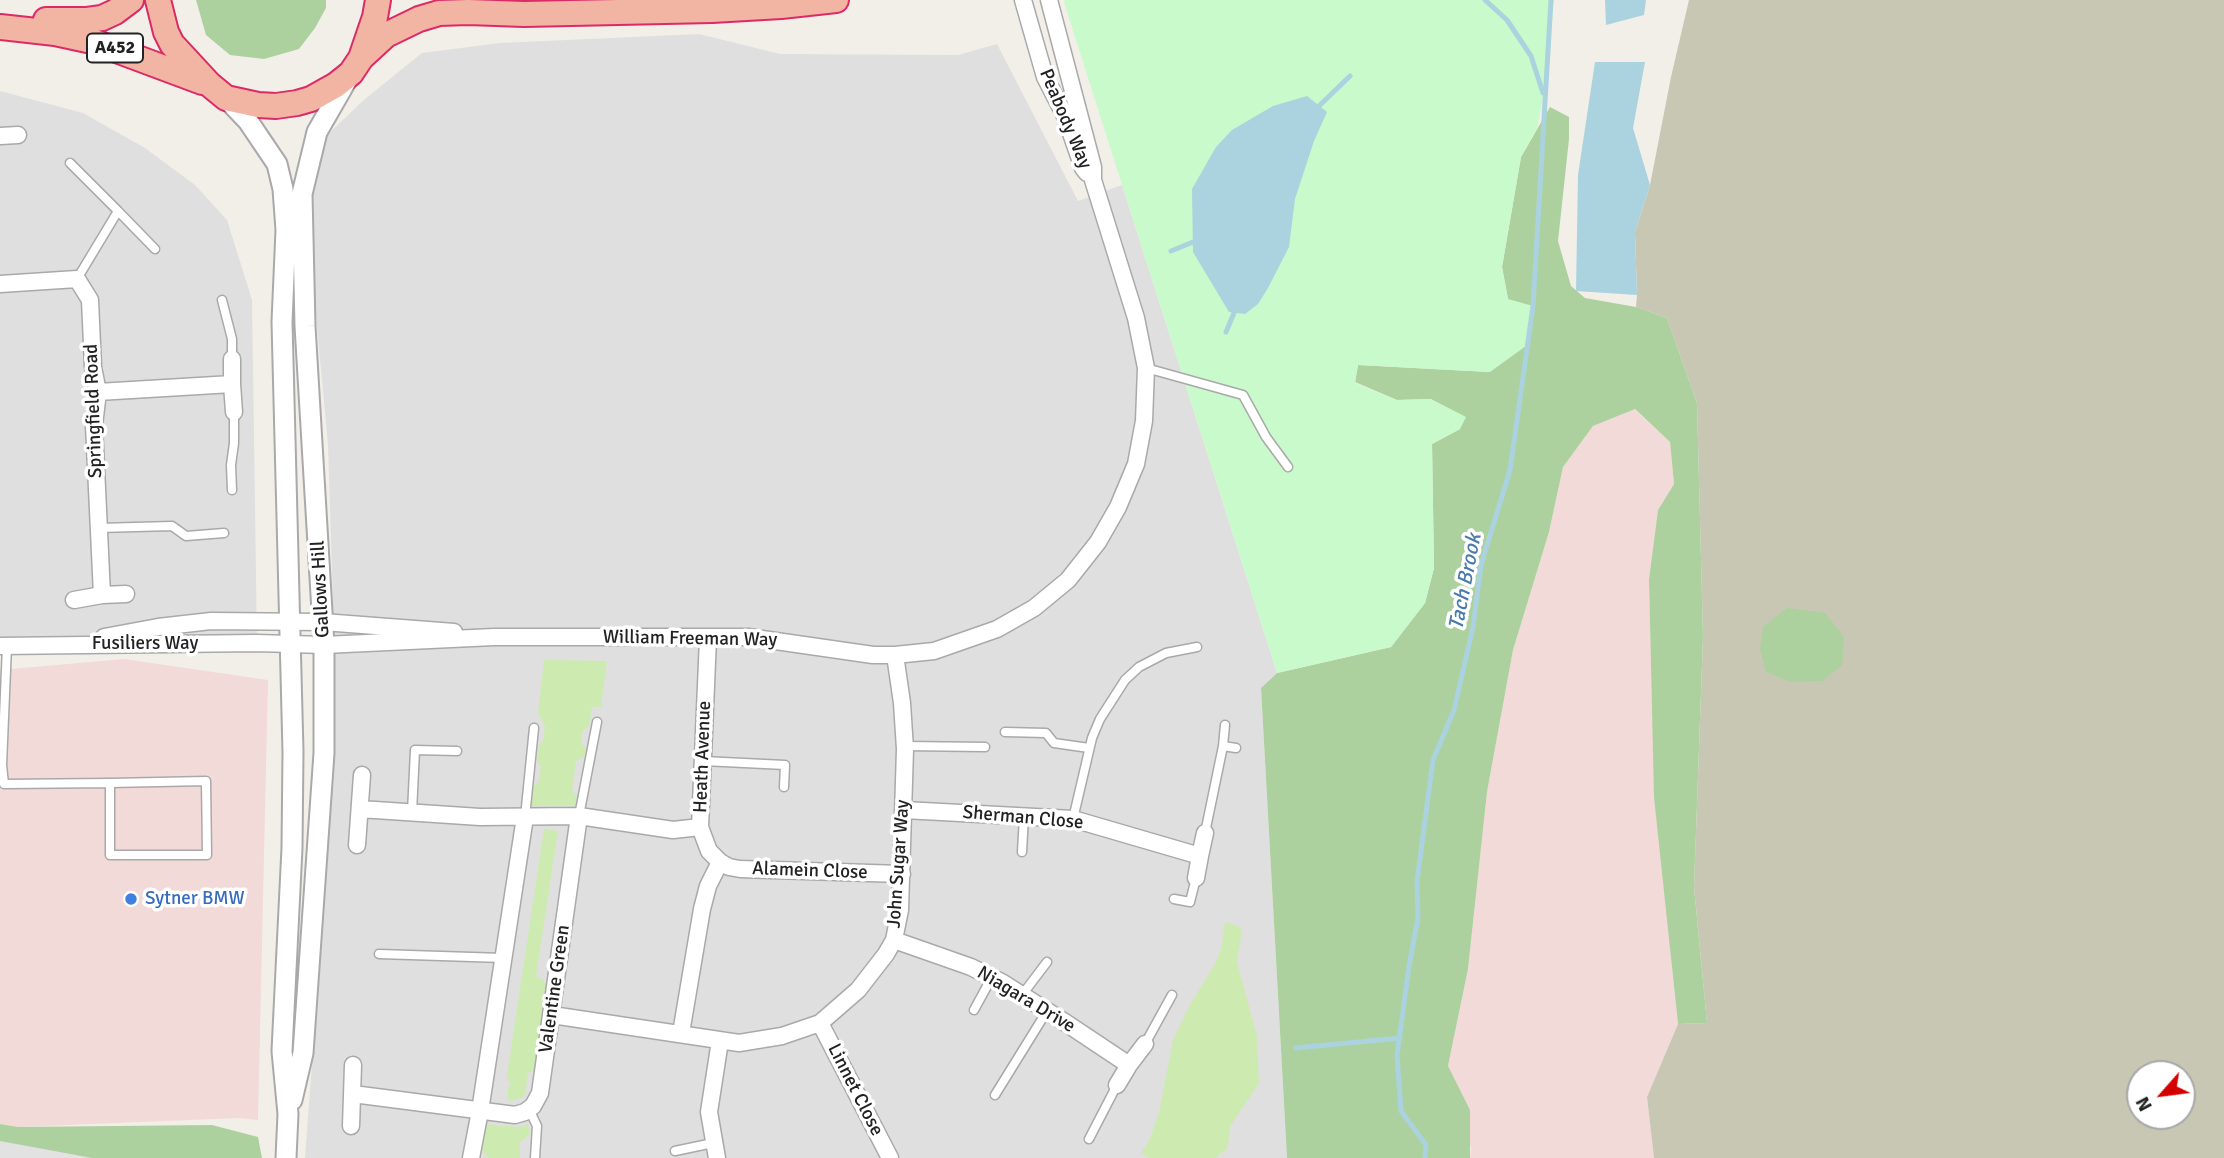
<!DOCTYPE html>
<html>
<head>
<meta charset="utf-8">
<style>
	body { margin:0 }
	#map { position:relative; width:2224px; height:1158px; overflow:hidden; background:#f2efe9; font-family:Signika,sans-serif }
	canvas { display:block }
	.north { position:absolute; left:2126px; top:1060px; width:70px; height:70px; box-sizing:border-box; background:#fff; border:2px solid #a7a7a7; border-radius:50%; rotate:242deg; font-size:19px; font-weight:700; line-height:28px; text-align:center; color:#222 }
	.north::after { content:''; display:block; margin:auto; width:24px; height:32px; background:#d40000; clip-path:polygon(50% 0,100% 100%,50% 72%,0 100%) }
</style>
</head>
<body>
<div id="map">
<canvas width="2224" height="1158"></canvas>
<div class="north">N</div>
</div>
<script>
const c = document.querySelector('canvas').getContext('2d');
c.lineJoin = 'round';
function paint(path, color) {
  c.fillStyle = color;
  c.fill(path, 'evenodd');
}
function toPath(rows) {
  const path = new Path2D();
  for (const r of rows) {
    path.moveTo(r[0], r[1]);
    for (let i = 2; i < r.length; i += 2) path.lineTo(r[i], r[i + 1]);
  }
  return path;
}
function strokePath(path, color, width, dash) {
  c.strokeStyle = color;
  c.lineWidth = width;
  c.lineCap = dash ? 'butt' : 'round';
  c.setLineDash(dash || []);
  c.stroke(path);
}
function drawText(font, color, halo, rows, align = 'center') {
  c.font = font + ' Signika,sans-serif';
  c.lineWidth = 7;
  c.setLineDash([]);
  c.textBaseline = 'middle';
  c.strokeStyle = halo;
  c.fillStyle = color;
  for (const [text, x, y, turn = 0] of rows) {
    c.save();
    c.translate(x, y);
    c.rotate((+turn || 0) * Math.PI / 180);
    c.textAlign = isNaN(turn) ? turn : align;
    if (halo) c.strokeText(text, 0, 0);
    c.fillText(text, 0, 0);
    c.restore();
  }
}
paint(toPath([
	[699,34,780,54,958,55,997,44,1078,201,1122,185,1277,673,1261,688,1287,1158,305,1158,333,777,334,636,328,444,308,232,312,187,325,137,365,99,422,53,500,43],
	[0,91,83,113,145,148,195,185,227,220,252,300,257,643,0,646]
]), '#e0dfdf');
paint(toPath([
	[1634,409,1670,442,1674,484,1658,510,1649,579,1652,700,1672,968,1678,1024,1647,1097,1654,1158,1470,1158,1471,1148,1448,1066,1468,969,1487,792,1513,650,1549,532,1563,467,1593,426],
	[124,659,268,680,258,1120,239,1118,18,1127,0,1124,0,670]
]), '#f2dad9');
paint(toPath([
	[1689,0,2224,0,2224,1158,1654,1158,1647,1097,1678,1024,1707,1023,1694,887,1703,637,1697,403,1667,318,1636,307,1637,295,1635,232,1650,185,1671,77],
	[2140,1074,2182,1074,2182,1116,2140,1116]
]), '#c7c7b4');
paint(toPath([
	[544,660,607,661,601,707,592,707,589,727,583,730,581,743,586,749,584,757,576,761,572,791,578,796,577,805,530,806,532,786,539,782,541,767,537,761,539,745,543,740,545,726,538,713],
	[544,829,558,831,536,976,547,983,534,1070,528,1073,525,1094,522,1098,511,1101,507,1100,508,1089,511,1083,507,1079,507,1075],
	[1225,922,1238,926,1242,930,1237,962,1257,1036,1259,1083,1231,1125,1227,1149,1215,1158,1150,1158,1141,1153,1149,1141,1159,1112,1173,1040,1188,1008,1215,964,1221,949],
	[487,1124,518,1127,528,1124,530,1134,520,1142,520,1158,488,1158,482,1150]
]), '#cdebb0');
paint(toPath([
	[196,0,326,0,326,8,315,28,299,49,264,59,230,55,206,35],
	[1550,107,1569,117,1569,139,1558,241,1571,286,1585,298,1636,307,1667,318,1697,403,1703,637,1694,887,1707,1023,1678,1024,1654,797,1649,579,1658,510,1674,484,1670,442,1635,409,1593,426,1563,467,1549,532,1513,650,1487,792,1468,969,1448,1066,1470,1110,1470,1158,1287,1158,1261,688,1277,673,1391,647,1425,603,1434,568,1432,444,1460,429,1431,399,1397,400,1355,382,1358,365,1489,372,1527,345,1508,299,1502,267,1521,157],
	[1787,608,1825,613,1844,637,1842,665,1822,681,1791,682,1766,672,1760,649,1763,627],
	[0,1124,18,1127,212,1125,258,1137,262,1158,27,1158,0,1152]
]), '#add19e');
paint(toPath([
	[1065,0,1554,0,1545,88,1537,129,1521,157,1502,267,1508,299,1533,306,1527,345,1490,372,1358,365,1355,383,1397,400,1431,399,1466,417,1460,429,1432,444,1434,568,1425,603,1391,647,1277,673,1064,2]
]), '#c8facc');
paint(toPath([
	[0,1141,92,1158,0,1158]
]), '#e2e2e2');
paint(toPath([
	[1605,0,1646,0,1644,15,1606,25],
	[1595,62,1645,62,1633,128,1650,185,1635,232,1637,295,1576,291,1578,175],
	[1307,96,1327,112,1314,141,1295,199,1289,247,1268,288,1258,304,1245,314,1229,312,1193,252,1192,189,1216,147,1232,130,1273,106]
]), '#aad3df');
strokePath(toPath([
	[1485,0,1507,20,1531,56,1543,93],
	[1319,106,1350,76],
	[1171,251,1193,242],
	[1226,332,1234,313],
	[1296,1048,1400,1038],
	[1425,1158,1426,1145,1401,1111,1397,1055,1409,966,1418,918,1417,881,1433,760,1454,710,1473,627,1481,565,1510,470,1533,306,1551,0]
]), '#aad3df', 5);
const service = toPath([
	[70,163,118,211,77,279],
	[118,211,155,249],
	[222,300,232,339,232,359],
	[1146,368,1243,395,1266,437,1288,467],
	[232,490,231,465,234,443,234,412],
	[99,528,172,526,186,536,224,533],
	[7,646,2,765,4,784,110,783,206,781,207,855,110,855,110,783],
	[1005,732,1046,733,1054,743,1089,748],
	[904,746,985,747],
	[1223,746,1225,725],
	[703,761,785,765,784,787],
	[412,812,415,750,457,751],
	[579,816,597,722],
	[525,817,534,728],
	[1073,819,1092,738,1100,719,1125,680,1139,667,1166,653,1197,647],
	[1205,833,1223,746,1236,748],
	[1022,852,1024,816],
	[1174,899,1190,902,1196,878],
	[379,954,503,958],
	[1022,995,1047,962],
	[974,1010,992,977],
	[1145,1044,1172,995],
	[995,1095,1047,1011],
	[529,1109,537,1126,535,1158],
	[1089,1139,1117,1085],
	[675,1151,713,1143]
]);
const minor = toPath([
	[1023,0,1045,77,1065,116,1083,168,1087,173],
	[0,136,18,135],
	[0,284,77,279,90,300,93,367,98,392,94,425,102,595,74,600],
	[232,384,234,412],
	[98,392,232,384,232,359],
	[102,595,126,594],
	[104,637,158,627,211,621,323,622,454,632],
	[0,646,257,643,324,645,494,637,748,637,873,655,895,655,934,651,997,629,1034,608,1068,580,1098,542,1118,507,1136,464,1144,421,1146,368,1136,318,1093,180,1093,167,1049,0],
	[360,809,480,817,579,816,673,830,700,827],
	[904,810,1073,819,1200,856,1196,878],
	[357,845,362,775],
	[1200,856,1205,833],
	[720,862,729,867,740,869,902,874],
	[894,940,971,967,1003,983,1063,1021,1129,1065,1117,1085],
	[552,1015,739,1043,782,1036,820,1023,858,990,886,954,894,940,900,910,905,749,902,703,895,655],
	[820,1023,890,1158],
	[681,1033,702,909,708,886,720,862,709,851,700,827,708,638],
	[1129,1065,1145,1044],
	[353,1094,515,1115,525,1112,533,1106,540,1093,579,816],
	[351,1126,353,1065],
	[471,1158,480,1111,525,817],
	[717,1158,709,1112,720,1041]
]);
const tertiary = toPath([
	[226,98,248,121,277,164,283,189,286,230,282,322,293,752,292,848,282,1051,288,1114,286,1158],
	[292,1100,303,1053,324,753,324,645,305,326,302,194,317,132,348,78]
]);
const trunk = toPath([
	[158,0,166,32,172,44,209,84,226,98,258,105,276,106,297,103,311,99,336,85,351,73,361,58,375,17,378,0],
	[46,20,87,20,102,18,115,12,131,0],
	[0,27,55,33,92,41,202,82],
	[361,58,386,35,419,19,439,13,468,12,524,14,712,10,781,6,836,0]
]);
strokePath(service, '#a9a9a9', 11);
strokePath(minor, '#a9a9a9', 19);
strokePath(tertiary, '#a9a9a9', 23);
strokePath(trunk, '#dc2a67', 28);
strokePath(service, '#fff', 8);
strokePath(minor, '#fff', 16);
strokePath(tertiary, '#fff', 19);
strokePath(trunk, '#f2b4a3', 24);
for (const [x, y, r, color] of [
	[131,899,7,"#3f7fe0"]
]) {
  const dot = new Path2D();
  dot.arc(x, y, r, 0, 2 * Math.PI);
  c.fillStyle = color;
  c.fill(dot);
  strokePath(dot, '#fff', 2.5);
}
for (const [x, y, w] of [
	[115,48,56]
]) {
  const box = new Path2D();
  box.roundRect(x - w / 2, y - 14.5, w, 29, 5);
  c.fillStyle = '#fff';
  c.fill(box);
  strokePath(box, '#222', 2);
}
drawText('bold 18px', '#222', null, [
	["A452",115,48]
]);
drawText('19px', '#222', '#fff', [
	["Peabody Way",1065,119,67],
	["Springfield Road",94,411,-92],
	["Gallows Hill",321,589,-93],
	["William Freeman Way",690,639,1],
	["Fusiliers Way",145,644],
	["Heath Avenue",703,757,-88],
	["Sherman Close",1023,818,5],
	["John Sugar Way",899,864,-86],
	["Alamein Close",810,871,2],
	["Valentine Green",555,989,-82],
	["Niagara Drive",1026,1000,31],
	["Linnet Close",855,1090,63]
]);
drawText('19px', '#366cbe', '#fff', [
	["Sytner BMW",145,899]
], 'left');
drawText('italic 21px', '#4a7aab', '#fff', [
	["Tach Brook",1466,582,-79]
]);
</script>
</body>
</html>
